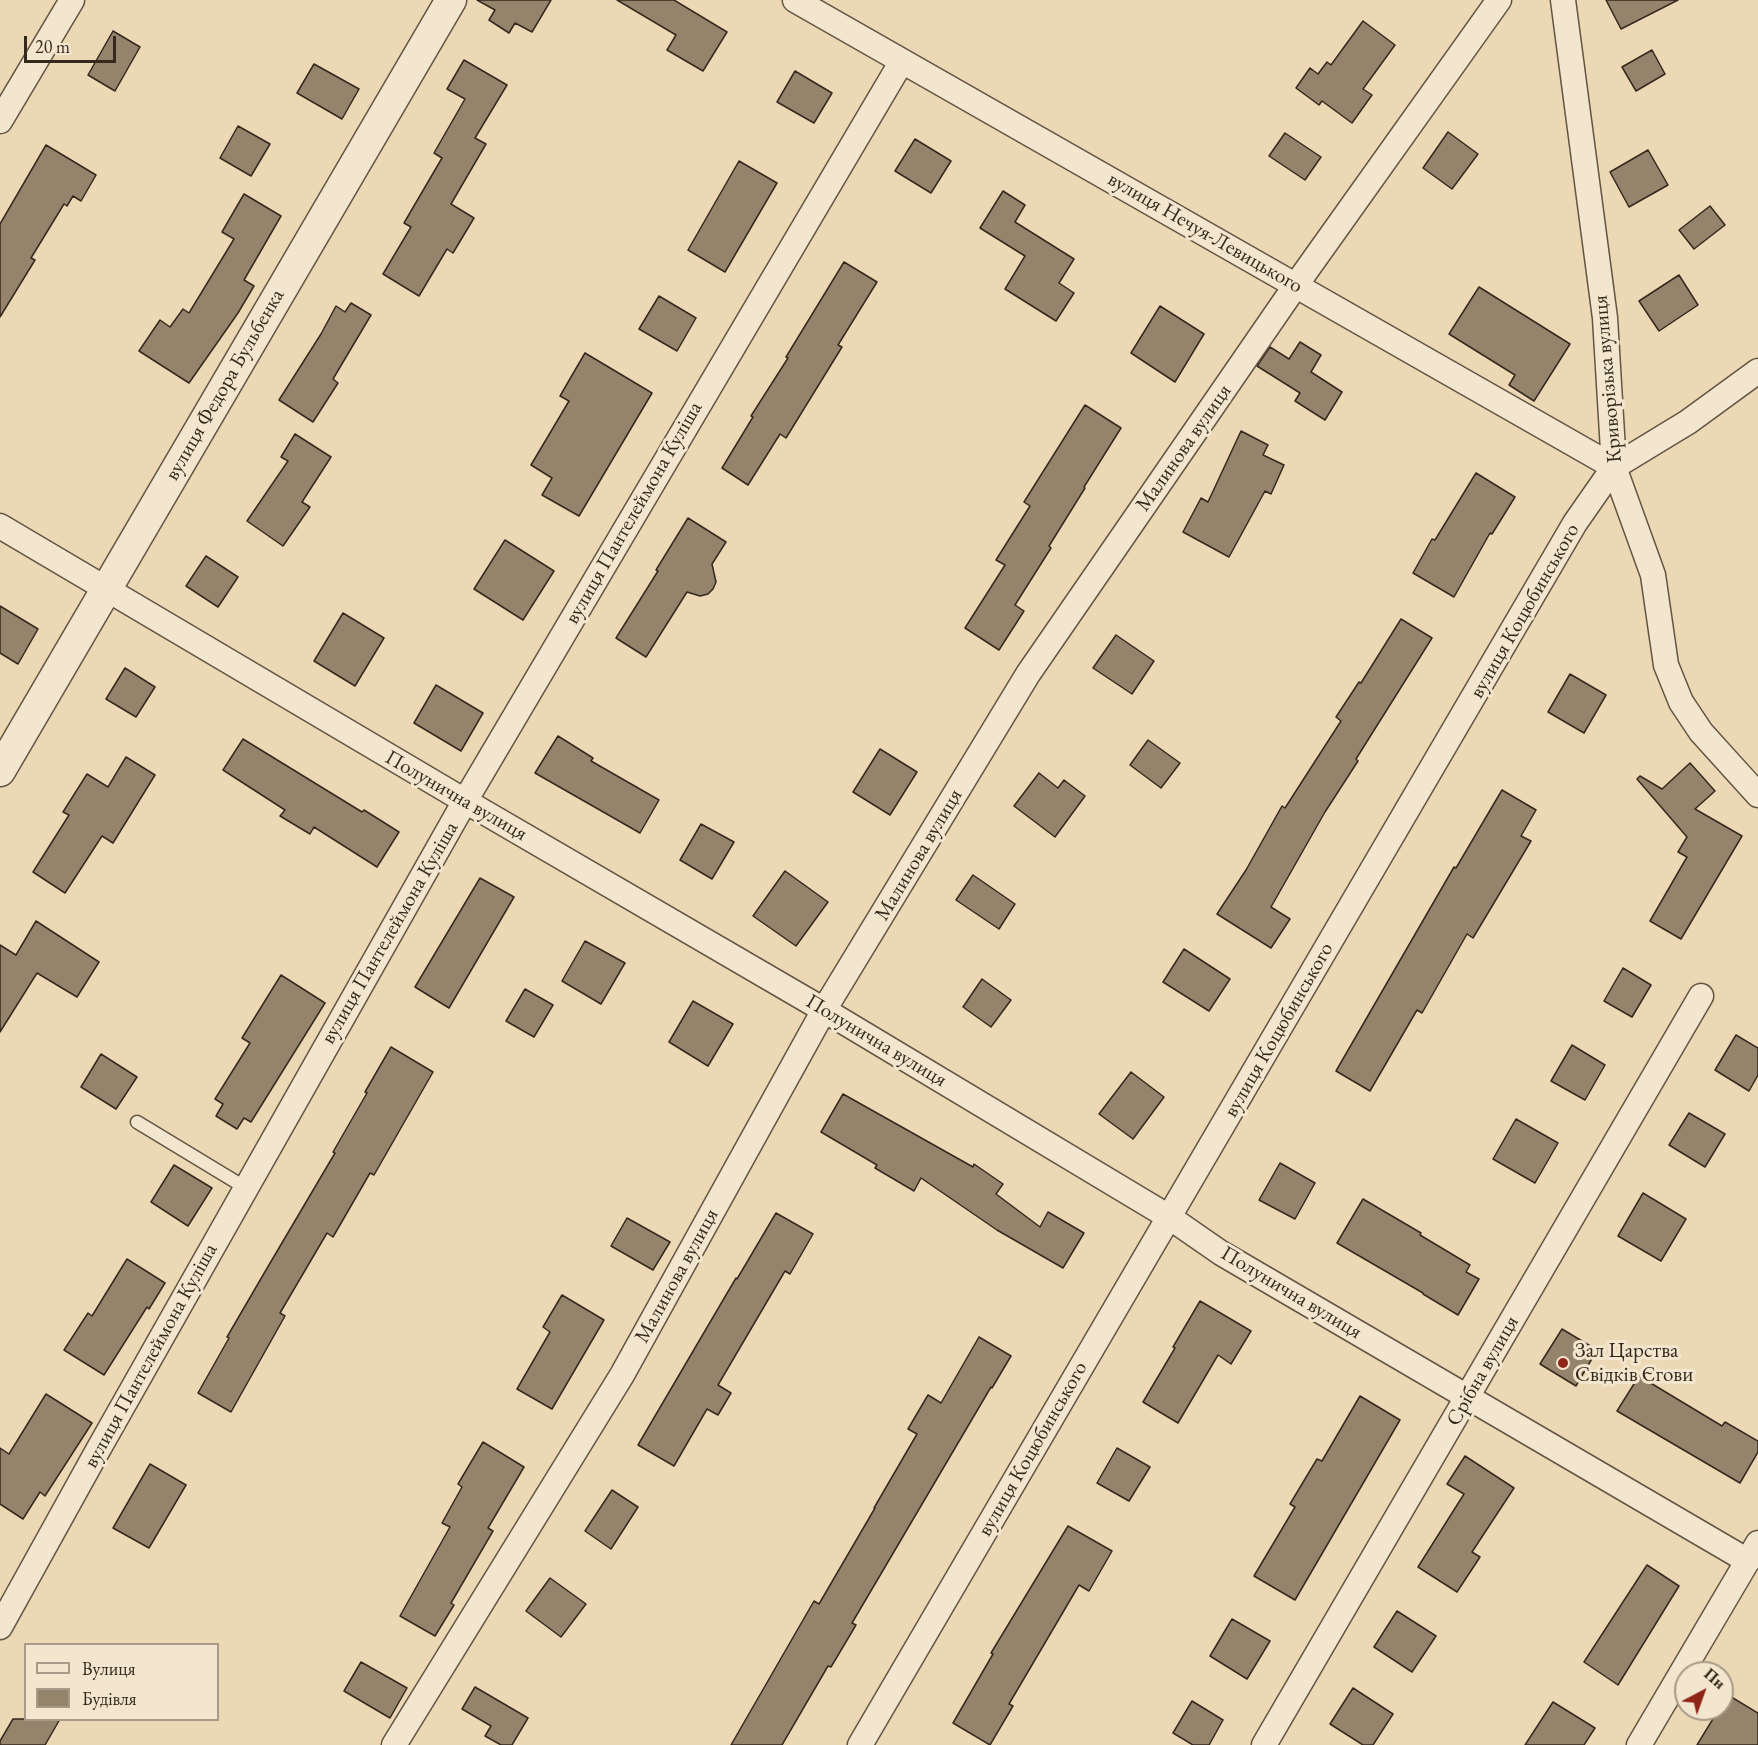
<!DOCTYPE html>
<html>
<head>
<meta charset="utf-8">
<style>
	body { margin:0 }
	#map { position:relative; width:1758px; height:1745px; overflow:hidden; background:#edd8b5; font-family:"EB Garamond",serif }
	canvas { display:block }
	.legend { position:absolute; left:24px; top:1643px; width:195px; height:78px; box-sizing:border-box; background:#f3e6cf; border:2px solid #a79a88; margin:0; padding:8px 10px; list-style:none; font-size:18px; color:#35291d }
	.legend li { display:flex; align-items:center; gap:12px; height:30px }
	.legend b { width:30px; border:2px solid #a79a88 }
	.north { position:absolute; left:1674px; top:1661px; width:60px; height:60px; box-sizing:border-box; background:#f3e6cf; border:2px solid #a79a88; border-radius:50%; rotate:41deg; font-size:16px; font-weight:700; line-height:24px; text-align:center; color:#35291d }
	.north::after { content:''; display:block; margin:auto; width:21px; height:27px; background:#8f2418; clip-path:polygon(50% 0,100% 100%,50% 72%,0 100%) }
	.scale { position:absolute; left:24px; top:36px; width:92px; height:27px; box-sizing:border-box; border:3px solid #35291d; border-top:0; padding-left:8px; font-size:18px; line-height:21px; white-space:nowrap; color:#35291d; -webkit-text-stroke:4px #f3e6cf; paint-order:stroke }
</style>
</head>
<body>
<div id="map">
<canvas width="1758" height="1745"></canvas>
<ul class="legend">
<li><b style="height:8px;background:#f3e6cf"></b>Вулиця</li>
<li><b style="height:16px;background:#95846c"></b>Будівля</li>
</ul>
<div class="north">Пн</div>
<div class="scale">20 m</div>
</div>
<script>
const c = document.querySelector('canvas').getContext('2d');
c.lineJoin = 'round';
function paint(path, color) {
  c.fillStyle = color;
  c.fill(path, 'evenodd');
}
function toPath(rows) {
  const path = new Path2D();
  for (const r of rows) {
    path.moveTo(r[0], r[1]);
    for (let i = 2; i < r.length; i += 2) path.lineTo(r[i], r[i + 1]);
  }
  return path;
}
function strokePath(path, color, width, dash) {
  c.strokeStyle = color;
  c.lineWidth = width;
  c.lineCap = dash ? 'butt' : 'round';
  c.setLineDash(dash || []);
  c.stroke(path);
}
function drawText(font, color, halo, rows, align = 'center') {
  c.font = font + ' "EB Garamond",serif';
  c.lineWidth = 6;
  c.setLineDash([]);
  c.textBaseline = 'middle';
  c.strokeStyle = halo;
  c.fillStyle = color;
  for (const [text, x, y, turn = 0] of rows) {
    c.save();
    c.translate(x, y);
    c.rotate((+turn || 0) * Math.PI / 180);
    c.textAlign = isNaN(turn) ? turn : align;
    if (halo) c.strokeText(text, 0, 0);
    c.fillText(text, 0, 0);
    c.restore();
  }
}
const building = toPath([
	[477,0,551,0,532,32,515,23,509,33,489,20,495,10,477,0],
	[617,0,674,0,727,32,703,71,667,50,676,35,617,0],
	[1606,0,1678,0,1621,29,1606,0],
	[1363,21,1395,45,1363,89,1372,95,1352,123,1322,101,1319,105,1296,88,1310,68,1318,74,1327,62,1331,65,1363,21],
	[113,31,140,47,115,91,88,75,113,31],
	[1652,50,1665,74,1636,91,1622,67,1652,50],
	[464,60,507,85,475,138,486,144,451,204,474,218,453,253,447,249,419,296,383,274,411,227,404,223,442,158,434,153,465,99,447,89,464,60],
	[314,64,359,89,342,119,297,93,314,64],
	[795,71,832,93,814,123,777,102,795,71],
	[238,126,270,144,251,176,220,158,238,126],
	[1448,132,1478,154,1452,189,1423,168,1448,132],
	[1285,133,1321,157,1305,180,1269,156,1285,133],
	[915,139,951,161,931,193,895,171,915,139],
	[46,145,96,175,81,201,73,196,67,206,64,204,31,258,35,260,0,317,0,224,46,145],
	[1648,150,1668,185,1629,207,1610,172,1648,150],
	[739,161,777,183,725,272,688,250,739,161],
	[1003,191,1025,205,1015,222,1074,259,1059,283,1074,293,1056,321,1005,289,1025,256,980,228,1003,191],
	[244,194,281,216,244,280,254,286,238,313,189,383,139,351,160,320,170,327,183,309,189,313,234,239,222,232,244,194],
	[1710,206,1725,225,1694,249,1679,230,1710,206],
	[844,262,877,282,838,345,842,347,786,438,780,434,748,485,722,468,753,417,751,416,788,358,786,357,844,262],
	[1679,275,1698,305,1659,331,1639,301,1679,275],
	[1479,287,1570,344,1534,401,1509,385,1515,375,1449,334,1479,287],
	[659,296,696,318,677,351,639,329,659,296],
	[351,303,371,315,333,379,338,383,313,422,279,400,321,334,336,306,345,312,351,303],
	[1160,306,1204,334,1175,382,1131,353,1160,306],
	[1300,342,1321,355,1311,372,1342,392,1325,420,1295,401,1300,393,1257,366,1270,347,1289,359,1300,342],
	[585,353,652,393,579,516,542,495,552,478,531,465,569,401,560,396,585,353],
	[1085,405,1121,428,1084,487,1085,488,1049,546,1051,548,1015,605,1024,611,999,650,965,628,1005,565,996,560,1030,506,1024,502,1085,405],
	[1241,431,1268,445,1263,455,1284,465,1271,494,1265,491,1229,557,1183,532,1201,498,1208,502,1241,431],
	[295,434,331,457,302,502,310,507,283,546,247,521,288,461,281,457,295,434],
	[1476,473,1515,497,1492,534,1490,533,1454,597,1413,573,1432,539,1435,540,1476,473],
	[688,518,726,542,712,564,716,582,713,589,708,594,700,596,687,592,646,657,616,638,658,571,656,570,688,518],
	[505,540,554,571,523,620,474,589,505,540],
	[206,556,238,577,218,607,186,586,206,556],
	[0,606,38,629,18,664,0,653,0,606],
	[343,613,384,638,355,686,314,661,343,613],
	[1401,619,1432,638,1356,759,1358,761,1325,812,1271,907,1290,919,1271,948,1217,914,1246,870,1282,806,1285,808,1341,721,1336,717,1359,682,1361,683,1401,619],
	[1116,635,1154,661,1132,694,1093,668,1116,635],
	[125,668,155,687,136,717,106,699,125,668],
	[1570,674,1606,695,1584,733,1548,712,1570,674],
	[436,685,483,713,461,751,414,723,436,685],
	[558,736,593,758,591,761,659,800,640,833,535,773,558,736],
	[243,739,362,812,364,810,399,832,377,867,314,827,310,834,280,816,285,810,223,770,243,739],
	[1148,740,1180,763,1161,788,1130,765,1148,740],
	[880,749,917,772,890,815,853,792,880,749],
	[126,757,155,775,113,843,102,836,65,893,33,872,69,815,63,812,87,774,108,787,126,757],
	[1690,763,1715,791,1695,809,1742,836,1681,939,1650,921,1687,857,1678,852,1687,837,1637,779,1640,776,1662,789,1690,763],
	[1039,773,1058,788,1064,780,1085,796,1055,837,1014,806,1039,773],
	[1502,790,1536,810,1521,836,1531,841,1473,938,1467,934,1422,1013,1417,1010,1370,1091,1336,1071,1454,867,1456,868,1502,790],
	[701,824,734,842,712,879,680,860,701,824],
	[785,871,828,902,796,946,753,916,785,871],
	[973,875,1015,904,999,929,956,900,973,875],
	[480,878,514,897,449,1008,415,987,480,878],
	[36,921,99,962,77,997,37,973,0,1032,0,945,16,955,36,921],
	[585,941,625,963,601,1004,562,981,585,941],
	[1184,949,1230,979,1209,1011,1163,982,1184,949],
	[1623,968,1651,985,1632,1017,1604,1001,1623,968],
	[281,975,325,1003,251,1122,244,1118,237,1129,216,1116,223,1104,215,1099,250,1043,242,1038,281,975],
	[982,979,1011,1000,991,1027,963,1007,982,979],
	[525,989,553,1005,534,1037,506,1021,525,989],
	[693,1001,733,1024,708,1066,669,1042,693,1001],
	[1736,1035,1758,1048,1758,1075,1749,1091,1715,1070,1736,1035],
	[1572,1045,1605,1065,1585,1100,1551,1081,1572,1045],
	[391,1047,433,1072,374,1175,370,1173,333,1237,327,1233,280,1313,285,1316,231,1412,198,1393,229,1338,227,1337,266,1270,335,1153,333,1152,367,1093,365,1092,391,1047],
	[101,1054,137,1077,116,1109,81,1087,101,1054],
	[1131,1072,1164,1097,1133,1139,1099,1114,1131,1072],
	[843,1094,973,1167,974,1164,1003,1184,996,1194,1040,1227,1048,1212,1084,1233,1063,1268,997,1230,921,1178,914,1191,875,1168,877,1165,821,1132,843,1094],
	[1689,1113,1725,1134,1705,1167,1669,1145,1689,1113],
	[1516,1119,1558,1143,1535,1183,1493,1159,1516,1119],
	[1280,1163,1315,1183,1295,1219,1259,1200,1280,1163],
	[174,1165,212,1188,188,1226,151,1202,174,1165],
	[1643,1193,1686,1219,1661,1261,1618,1236,1643,1193],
	[1363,1199,1421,1233,1420,1235,1470,1265,1466,1272,1479,1279,1458,1315,1423,1294,1423,1293,1337,1243,1363,1199],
	[776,1213,813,1234,790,1274,785,1271,718,1385,731,1393,718,1415,707,1409,674,1466,638,1445,736,1278,737,1279,776,1213],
	[627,1218,670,1242,653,1270,611,1246,627,1218],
	[127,1259,165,1283,149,1309,147,1307,104,1375,64,1350,88,1313,92,1316,127,1259],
	[562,1295,604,1320,552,1409,517,1389,550,1332,543,1327,562,1295],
	[1200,1301,1251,1331,1231,1364,1218,1355,1178,1423,1143,1402,1175,1348,1173,1347,1200,1301],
	[1562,1329,1597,1350,1576,1386,1540,1364,1562,1329],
	[979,1337,1011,1356,992,1388,991,1387,852,1623,856,1625,831,1667,828,1666,782,1745,731,1745,814,1601,819,1604,875,1508,874,1508,917,1434,908,1429,928,1395,941,1403,979,1337],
	[1639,1376,1722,1426,1725,1422,1758,1441,1758,1452,1740,1483,1617,1411,1639,1376],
	[46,1394,92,1423,45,1496,40,1492,23,1519,0,1504,0,1448,9,1454,46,1394],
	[1360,1396,1400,1420,1295,1600,1254,1576,1295,1507,1290,1504,1317,1459,1322,1461,1360,1396],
	[483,1442,524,1467,488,1528,493,1531,451,1603,454,1605,435,1636,400,1616,450,1527,442,1523,462,1487,458,1484,483,1442],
	[1117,1448,1150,1467,1129,1501,1097,1483,1117,1448],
	[1465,1456,1514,1488,1472,1552,1480,1557,1457,1592,1418,1567,1464,1494,1447,1484,1465,1456],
	[150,1464,186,1485,149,1548,113,1528,150,1464],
	[612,1490,638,1507,611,1549,585,1531,612,1490],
	[1068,1526,1112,1551,1089,1591,1079,1585,1009,1704,1013,1706,990,1745,953,1723,993,1654,991,1653,1068,1526],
	[1647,1565,1679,1586,1618,1685,1584,1662,1647,1565],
	[550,1578,586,1604,561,1637,526,1611,550,1578],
	[1397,1611,1436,1636,1412,1672,1374,1647,1397,1611],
	[1232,1619,1270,1641,1247,1679,1210,1656,1232,1619],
	[361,1662,407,1688,390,1718,344,1691,361,1662],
	[475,1687,528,1718,512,1745,501,1745,485,1736,491,1726,462,1709,475,1687],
	[1353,1688,1393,1714,1373,1745,1363,1745,1330,1724,1353,1688],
	[1728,1695,1758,1713,1758,1745,1697,1745,1719,1709,1722,1709,1722,1705,1728,1695],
	[1192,1701,1223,1720,1209,1745,1193,1745,1173,1733,1192,1701],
	[1553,1702,1595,1728,1584,1745,1525,1745,1553,1702],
	[13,1719,60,1719,45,1745,0,1745,0,1741,13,1719]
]);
paint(building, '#95846c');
strokePath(building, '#35291d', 1.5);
const service = toPath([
	[137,1122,246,1188]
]);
const minor = toPath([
	[795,0,1614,467],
	[1563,0,1605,318,1614,467,1653,575,1666,665,1681,702,1701,732,1758,795],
	[0,121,72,0],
	[0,526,465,801,824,1010,1169,1217,1221,1253,1748,1561],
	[0,1627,98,1450,465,801,902,61],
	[394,1745,622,1375,824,1010,1028,674,1296,285,1499,0],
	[860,1745,1575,523,1614,467,1688,422,1758,371],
	[1264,1745,1701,996],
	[1639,1745,1758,1543]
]);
const tertiary = toPath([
	[0,771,451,0]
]);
strokePath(service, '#635543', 15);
strokePath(minor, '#635543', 27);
strokePath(tertiary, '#635543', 33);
strokePath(service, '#f3e6cf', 12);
strokePath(minor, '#f3e6cf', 24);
strokePath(tertiary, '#f3e6cf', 30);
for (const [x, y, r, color] of [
	[1563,1363,6,"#8f2418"]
]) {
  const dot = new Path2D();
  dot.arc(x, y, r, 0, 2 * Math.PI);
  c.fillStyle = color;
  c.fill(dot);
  strokePath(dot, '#f3e6cf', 2);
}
drawText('21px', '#35291d', '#f3e6cf', [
	["вулиця Нечуя-Левицького",1205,233,30],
	["Криворізька вулиця",1608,379,-95],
	["вулиця Федора Бульбенка",225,385,-60],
	["Малинова вулиця",1184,448,-55],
	["вулиця Пантелеймона Куліша",634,513,-60],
	["вулиця Коцюбинського",1525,611,-60],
	["Полунична вулиця",456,796,30],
	["Малинова вулиця",919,855,-59],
	["вулиця Пантелеймона Куліша",390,933,-60],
	["вулиця Коцюбинського",1279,1030,-60],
	["Полунична вулиця",876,1041,31],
	["Малинова вулиця",677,1276,-61],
	["Полунична вулиця",1291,1293,31],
	["вулиця Пантелеймона Куліша",151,1356,-61],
	["Срібна вулиця",1483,1371,-60],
	["вулиця Коцюбинського",1033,1449,-60]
]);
drawText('21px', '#35291d', '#f3e6cf', [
	["Зал Царства",1575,1351],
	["Свідків Єгови",1575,1375]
], 'left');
</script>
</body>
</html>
